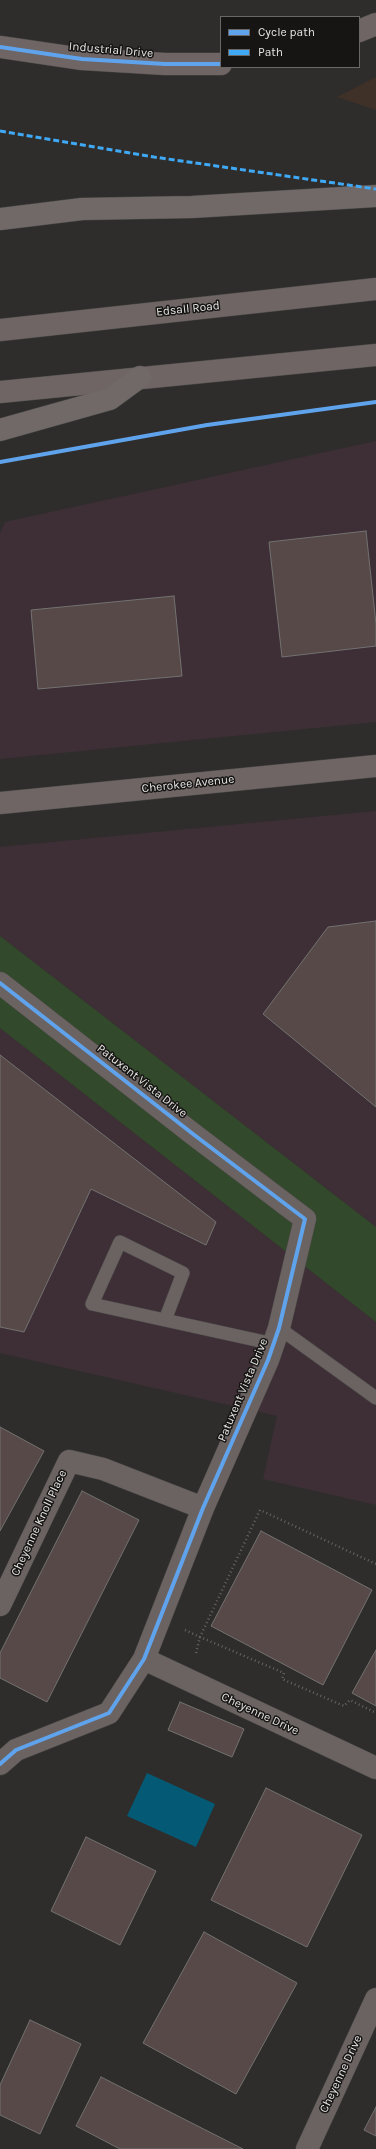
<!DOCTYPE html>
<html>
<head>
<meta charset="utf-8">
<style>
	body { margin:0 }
	#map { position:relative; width:376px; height:2149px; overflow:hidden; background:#2e2d2b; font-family:Karla,sans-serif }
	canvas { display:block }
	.legend { position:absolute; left:220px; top:16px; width:140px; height:52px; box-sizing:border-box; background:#161514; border:1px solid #696866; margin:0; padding:5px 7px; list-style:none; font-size:12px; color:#e6e5e2 }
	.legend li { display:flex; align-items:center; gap:8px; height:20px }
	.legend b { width:20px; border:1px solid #696866 }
</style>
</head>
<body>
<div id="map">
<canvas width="376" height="2149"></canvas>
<ul class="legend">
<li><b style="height:5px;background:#60a3ed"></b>Cycle path</li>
<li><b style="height:5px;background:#3fa9f5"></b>Path</li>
</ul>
</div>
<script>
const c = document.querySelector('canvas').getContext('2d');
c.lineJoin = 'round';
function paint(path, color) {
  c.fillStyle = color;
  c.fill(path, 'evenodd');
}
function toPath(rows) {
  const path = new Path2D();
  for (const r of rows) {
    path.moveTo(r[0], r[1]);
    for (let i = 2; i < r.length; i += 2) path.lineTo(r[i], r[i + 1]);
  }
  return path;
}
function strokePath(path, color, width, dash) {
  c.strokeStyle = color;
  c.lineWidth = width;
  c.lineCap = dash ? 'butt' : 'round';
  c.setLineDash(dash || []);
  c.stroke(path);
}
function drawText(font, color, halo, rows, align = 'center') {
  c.font = font + ' Karla,sans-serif';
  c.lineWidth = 3;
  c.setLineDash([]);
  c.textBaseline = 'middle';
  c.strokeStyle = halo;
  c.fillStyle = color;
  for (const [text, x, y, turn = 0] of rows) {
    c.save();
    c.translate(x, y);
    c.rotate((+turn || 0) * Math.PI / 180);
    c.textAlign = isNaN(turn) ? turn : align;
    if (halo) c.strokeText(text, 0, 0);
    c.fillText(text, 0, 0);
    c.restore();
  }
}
paint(toPath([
	[376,441,376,722,0,759,0,533,5,522],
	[376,811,376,1227,0,936,0,847],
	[0,1028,376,1322,376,1505,263,1479,277,1416,0,1353]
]), '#3e2f36');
paint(toPath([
	[376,77,376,110,337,97]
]), '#3f3028');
paint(toPath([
	[0,936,376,1227,376,1322,0,1028]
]), '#324a2b');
paint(toPath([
	[147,1773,215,1804,196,1847,127,1816]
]), '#045a75');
const building = toPath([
	[366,531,376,624,376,646,282,657,269,542,366,531],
	[174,596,182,676,38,689,31,610,174,596],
	[376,921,376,1107,263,1014,328,927,376,921],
	[0,1055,216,1222,206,1245,91,1189,24,1332,0,1327,0,1055],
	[0,1427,44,1451,0,1531,0,1427],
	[82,1491,139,1520,47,1702,0,1678,0,1653,82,1491],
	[261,1531,372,1590,323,1685,211,1626,261,1531],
	[376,1650,376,1706,352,1693,376,1650],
	[180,1702,244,1729,232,1757,168,1730,180,1702],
	[266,1788,362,1835,307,1947,211,1900,266,1788],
	[86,1837,156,1871,120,1945,51,1911,86,1837],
	[204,1932,297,1983,236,2094,143,2043,204,1932],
	[30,2020,81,2044,40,2134,0,2115,0,2085,30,2020],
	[101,2077,243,2149,120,2149,76,2126,101,2077],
	[376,2107,376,2136,364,2130,376,2107]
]);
paint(building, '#564948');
strokePath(building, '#737271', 1);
const lane = toPath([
	[165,1320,183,1273,120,1242,92,1304,274,1344],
	[279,1328,376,1398]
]);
const street = toPath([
	[0,983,193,1134,305,1219,279,1328,268,1360,203,1508,144,1659,109,1713,16,1750,0,1764],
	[0,1605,69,1461,103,1469,203,1508],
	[144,1659,376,1768],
	[307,2149,376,1999]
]);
const secondary = toPath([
	[359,31,376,24],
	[0,47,82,59,165,64,221,64],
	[0,330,376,289],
	[0,392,376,355],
	[0,803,376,766]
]);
const highway = toPath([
	[0,219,82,209,192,207,376,196],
	[0,430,110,399,140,377]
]);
strokePath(lane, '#4b4a49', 14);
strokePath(street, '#4b4a49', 23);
strokePath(secondary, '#4b4a49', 23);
strokePath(highway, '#4b4a49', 23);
strokePath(toPath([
	[0,462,207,425,376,402],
	[185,1630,200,1637,260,1510,376,1564],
	[196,1653,200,1637,284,1673,282,1679,344,1706,350,1700,376,1713]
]), '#696362', 2.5, [1, 3]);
strokePath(lane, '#6b6362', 13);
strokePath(street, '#6b6362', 22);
strokePath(secondary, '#6e6564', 22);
strokePath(highway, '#706968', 22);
strokePath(toPath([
	[0,131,154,157,376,189]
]), '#3fa9f5', 3, [6, 3]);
strokePath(toPath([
	[0,47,82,59,165,64,221,64],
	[0,462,207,425,376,402],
	[0,983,193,1134,305,1219,279,1328,268,1360,203,1508,144,1659,109,1713,16,1750,0,1764]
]), '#60a3ed', 4);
drawText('12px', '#e6e5e2', '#161514', [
	["Industrial Drive",111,50,5],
	["Edsall Road",188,309,-6],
	["Cherokee Avenue",188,784,-6],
	["Patuxent Vista Drive",142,1081,38],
	["Patuxent Vista Drive",243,1390,-67],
	["Cheyenne Knoll Place",39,1523,-65],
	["Cheyenne Drive",260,1714,25],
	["Cheyenne Drive",341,2074,-65]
]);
</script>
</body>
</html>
